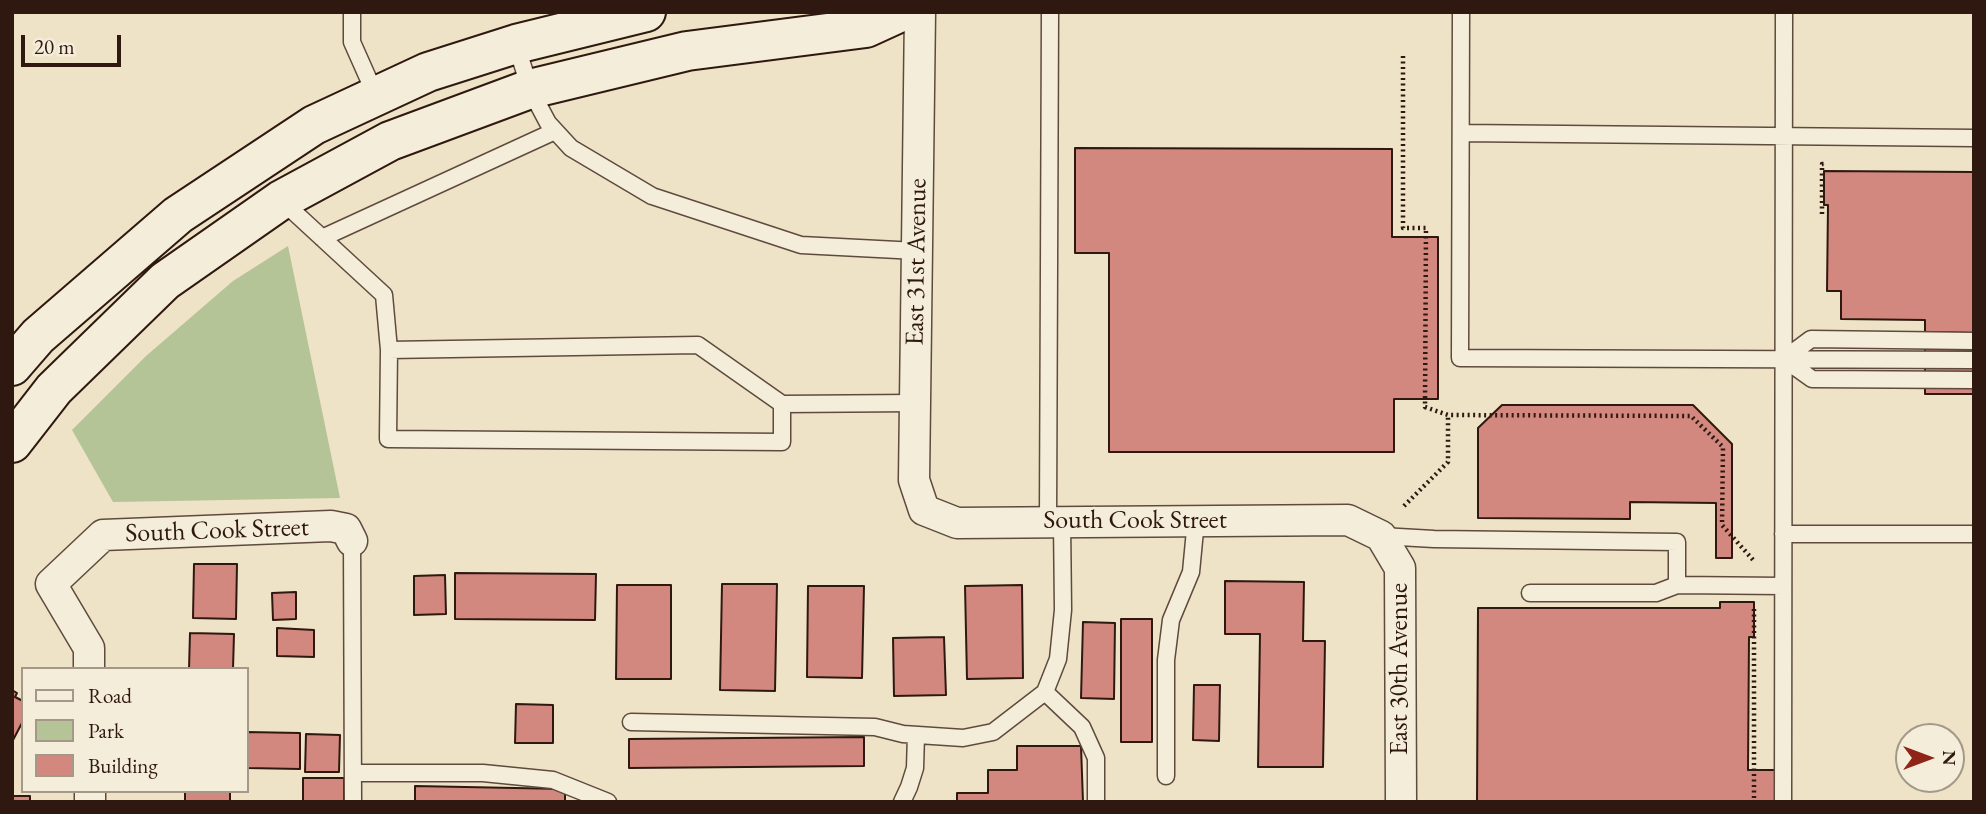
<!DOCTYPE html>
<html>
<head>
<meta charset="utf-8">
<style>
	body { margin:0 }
	#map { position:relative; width:1986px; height:814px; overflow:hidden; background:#eee3c6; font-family:"EB Garamond",serif }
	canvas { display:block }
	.frame { position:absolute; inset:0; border:14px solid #2f1810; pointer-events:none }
	.legend { position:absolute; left:21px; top:667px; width:228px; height:126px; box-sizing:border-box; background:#f4edda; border:2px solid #a59889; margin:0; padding:9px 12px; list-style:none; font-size:21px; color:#2f1810 }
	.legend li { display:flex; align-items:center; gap:14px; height:35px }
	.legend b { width:35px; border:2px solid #a59889 }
	.north { position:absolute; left:1895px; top:723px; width:70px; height:70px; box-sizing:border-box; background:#f4edda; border:2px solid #a59889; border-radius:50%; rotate:90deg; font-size:19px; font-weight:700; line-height:28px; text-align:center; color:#2f1810 }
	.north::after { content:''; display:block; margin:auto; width:24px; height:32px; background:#8f2418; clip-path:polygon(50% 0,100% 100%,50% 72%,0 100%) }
	.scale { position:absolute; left:21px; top:35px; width:100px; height:32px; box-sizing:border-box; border:4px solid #2f1810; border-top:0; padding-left:9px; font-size:21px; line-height:24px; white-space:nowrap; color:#2f1810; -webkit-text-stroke:5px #f4edda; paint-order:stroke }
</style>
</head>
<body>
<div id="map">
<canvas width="1986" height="814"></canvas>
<div class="frame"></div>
<ul class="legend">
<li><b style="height:9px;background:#f4edda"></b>Road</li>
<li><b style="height:19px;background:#b5c497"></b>Park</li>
<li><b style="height:19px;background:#d2887e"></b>Building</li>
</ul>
<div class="north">N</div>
<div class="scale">20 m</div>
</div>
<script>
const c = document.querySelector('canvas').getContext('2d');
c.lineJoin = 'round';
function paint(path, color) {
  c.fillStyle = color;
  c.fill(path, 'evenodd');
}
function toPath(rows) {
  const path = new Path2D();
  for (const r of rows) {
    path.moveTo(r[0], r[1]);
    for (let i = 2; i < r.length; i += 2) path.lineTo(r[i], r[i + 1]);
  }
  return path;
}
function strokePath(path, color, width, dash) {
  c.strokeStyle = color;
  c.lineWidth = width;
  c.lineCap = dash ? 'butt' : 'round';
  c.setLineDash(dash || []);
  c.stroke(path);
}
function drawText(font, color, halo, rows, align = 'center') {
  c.font = font + ' "EB Garamond",serif';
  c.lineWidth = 5;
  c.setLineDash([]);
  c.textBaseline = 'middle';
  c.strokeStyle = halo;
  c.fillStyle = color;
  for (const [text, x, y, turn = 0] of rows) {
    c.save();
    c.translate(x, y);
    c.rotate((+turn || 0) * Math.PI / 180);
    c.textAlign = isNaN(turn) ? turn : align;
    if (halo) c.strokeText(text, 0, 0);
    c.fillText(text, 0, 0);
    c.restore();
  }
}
paint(toPath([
	[288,246,340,498,113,502,72,430,146,356,233,281]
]), '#b5c497');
const building = toPath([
	[1075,148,1392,149,1392,237,1438,237,1438,399,1394,399,1394,452,1109,452,1109,253,1075,253,1075,148],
	[1824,171,1974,172,1974,333,1925,332,1925,320,1841,319,1841,291,1827,291,1828,205,1824,205,1824,171],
	[1925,332,1974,333,1973,394,1925,394,1925,332],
	[1502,405,1693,405,1732,444,1732,558,1716,558,1716,503,1630,502,1630,519,1478,518,1478,428,1502,405],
	[194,564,237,564,236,619,193,618,194,564],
	[455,573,596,574,595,620,455,619,455,573],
	[445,575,446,614,414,615,414,576,445,575],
	[1225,581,1304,582,1303,641,1325,641,1323,767,1258,767,1260,634,1225,634,1225,581],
	[722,584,777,584,775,691,720,690,722,584],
	[617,585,671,585,671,679,616,679,617,585],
	[1022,585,1023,678,967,679,965,586,1022,585],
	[808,586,864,586,862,678,807,677,808,586],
	[296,592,296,619,273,620,272,593,296,592],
	[1720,602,1754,602,1754,637,1749,637,1748,770,1776,770,1776,802,1477,802,1478,608,1720,608,1720,602],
	[1121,619,1152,619,1152,742,1121,742,1121,619],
	[1083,622,1115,623,1114,699,1081,698,1083,622],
	[277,628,314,630,314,657,277,656,277,628],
	[190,633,234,634,233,669,189,669,190,633],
	[944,637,946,695,894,696,893,638,944,637],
	[1194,685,1220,685,1219,741,1193,740,1194,685],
	[12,690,17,693,15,697,23,701,23,721,12,742,12,690],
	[516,704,553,705,553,743,515,743,516,704],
	[247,732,300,733,300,769,247,768,247,732],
	[306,734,340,735,339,772,305,772,306,734],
	[864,737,864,766,629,768,629,739,864,737],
	[1017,746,1081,746,1083,802,957,802,957,793,988,793,988,770,1017,770,1017,746],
	[303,778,344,778,344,802,303,802,303,778],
	[415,786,565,789,565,802,415,802,415,786],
	[185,791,230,791,230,802,185,802,185,791],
	[12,796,30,796,30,802,12,802,12,796]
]);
paint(building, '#d2887e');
strokePath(building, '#2f1810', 2);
const lane = toPath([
	[352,12,352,42,376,96],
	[1461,12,1460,358,1974,360],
	[516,44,530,89,548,123,571,148,652,196,801,245,917,251],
	[1461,133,1974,138],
	[281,200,384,295,389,350,388,439,782,442,782,404,915,403],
	[322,238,555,131],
	[389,350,698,345,782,404],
	[1784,359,1812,379,1974,380],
	[1784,359,1811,339,1974,341],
	[1048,521,1050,12],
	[1783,534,1974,534],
	[1381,536,1434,539,1677,542,1677,585,1783,586],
	[352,541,353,802],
	[1530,593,1656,593,1677,585],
	[1045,692,1082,727,1096,758,1096,802],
	[631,722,875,727,903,734,963,738,993,732,1045,692,1058,659,1063,610,1062,521],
	[353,773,483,773,553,780,608,802],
	[1166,776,1166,660,1171,620,1191,572,1196,520],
	[902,802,909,787,915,768,916,735],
	[1783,802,1784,12]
]);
const street = toPath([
	[920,12,914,480,924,510,957,523,1348,520,1381,536,1400,568,1401,802],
	[89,669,89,648,51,584,103,535,331,526,346,529,352,541],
	[90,791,90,802]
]);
const secondary = toPath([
	[12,366,38,336,178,215,314,125,428,72,516,44,646,12],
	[12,443,54,389,165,281,281,200,390,141,530,89,687,51,866,28,901,12]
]);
strokePath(lane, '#5f4b3e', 19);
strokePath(street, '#5f4b3e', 33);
strokePath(secondary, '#2f1810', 42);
strokePath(toPath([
	[1403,56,1403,228,1426,228,1425,407,1448,415,1691,416,1723,447,1722,525,1754,561],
	[1822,214,1822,164,1826,164],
	[1404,506,1448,462,1448,415],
	[1754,609,1754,802]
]), '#2f1810', 4.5, [2, 3.5]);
strokePath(lane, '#f4edda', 16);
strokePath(street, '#f4edda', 30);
strokePath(secondary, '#f4edda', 38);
drawText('26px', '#2f1810', '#f4edda', [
	["East 31st Avenue",917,262,-89],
	["South Cook Street",1135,521],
	["South Cook Street",217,531,-2],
	["East 30th Avenue",1400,669,-90]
]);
</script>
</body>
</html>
